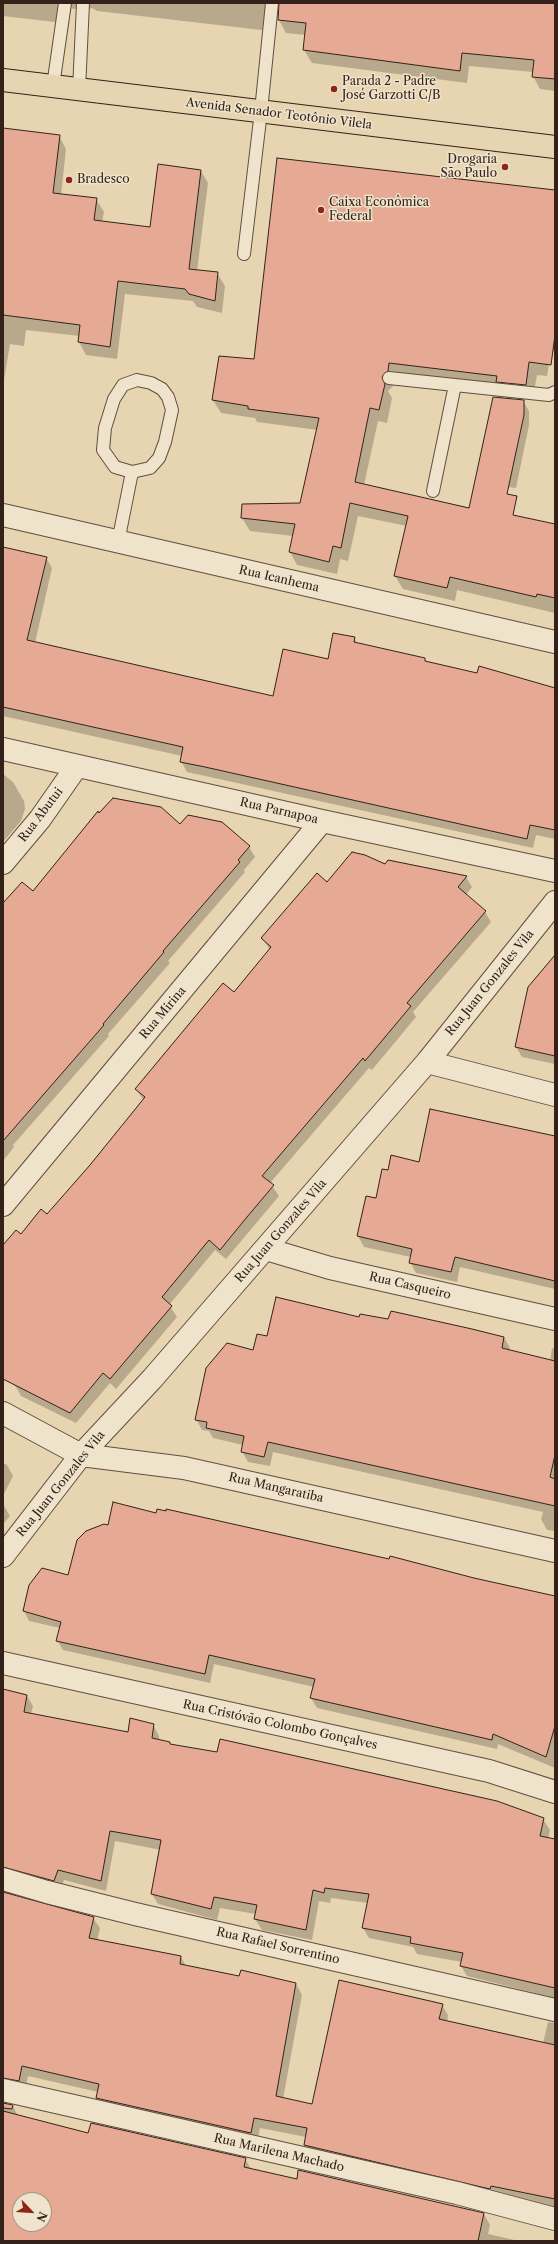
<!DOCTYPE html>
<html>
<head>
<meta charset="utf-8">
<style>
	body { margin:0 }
	#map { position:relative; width:558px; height:2244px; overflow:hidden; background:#e7d4b1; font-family:"Libre Caslon Text",serif }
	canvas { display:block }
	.frame { position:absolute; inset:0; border:4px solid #34221a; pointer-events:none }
	.north { position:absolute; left:12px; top:2192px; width:40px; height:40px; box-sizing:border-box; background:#efe3cc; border:1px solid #a49685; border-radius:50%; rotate:115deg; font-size:11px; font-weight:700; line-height:16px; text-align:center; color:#34221a }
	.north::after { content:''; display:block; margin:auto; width:14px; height:18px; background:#8f2418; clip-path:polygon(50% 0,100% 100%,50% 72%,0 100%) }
</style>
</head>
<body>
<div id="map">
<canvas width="558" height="2244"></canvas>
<div class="frame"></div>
<div class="north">N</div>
</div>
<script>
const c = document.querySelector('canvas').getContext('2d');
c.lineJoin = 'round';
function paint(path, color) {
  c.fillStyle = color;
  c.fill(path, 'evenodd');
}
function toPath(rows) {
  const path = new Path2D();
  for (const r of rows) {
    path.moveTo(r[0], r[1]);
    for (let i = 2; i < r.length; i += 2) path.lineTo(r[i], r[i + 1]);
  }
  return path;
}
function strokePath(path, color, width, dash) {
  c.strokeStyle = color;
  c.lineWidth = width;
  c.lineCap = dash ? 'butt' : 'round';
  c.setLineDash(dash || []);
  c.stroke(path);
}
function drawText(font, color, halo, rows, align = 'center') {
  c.font = font + ' "Libre Caslon Text",serif';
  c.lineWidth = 3;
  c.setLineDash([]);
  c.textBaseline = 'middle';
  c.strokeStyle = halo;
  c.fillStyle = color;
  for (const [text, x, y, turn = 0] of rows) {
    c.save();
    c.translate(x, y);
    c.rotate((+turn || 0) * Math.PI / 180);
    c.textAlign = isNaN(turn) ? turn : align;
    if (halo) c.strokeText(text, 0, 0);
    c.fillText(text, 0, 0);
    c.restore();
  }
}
paint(toPath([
	[3,3,555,3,555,91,540,89,533,76,533,72,469,66,467,83,312,63,304,50,306,35,286,33,279,20,279,9,273,12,270,31,97,11,92,8,86,10,66,8,63,23,3,16],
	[3,129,59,136,66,149,61,195,96,199,104,212,102,222,151,228,201,171,208,183,197,271,217,273,225,286,222,313,197,307,193,301,125,294,117,359,86,355,79,342,80,336,26,330,24,346,10,344,3,386],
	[555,192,555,352,551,351,547,376,537,375,533,398,395,384,388,391,392,398,387,423,378,421,364,485,555,526,555,613,457,590,455,601,403,589,395,576,407,526,358,516,348,561,340,559,337,574,297,565,290,552,293,536,250,531,242,518,301,504,318,430,257,422,255,418,221,413,213,400,255,361],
	[523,401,529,411,529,425,516,488,483,484],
	[3,553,46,558,52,568,35,643,273,697,329,660,354,638,357,643,424,659,427,663,555,689,555,839,536,835,533,848,187,772,181,761,182,756,3,716],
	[3,774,13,782,24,801,25,809,21,821,3,842],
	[181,826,249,847,255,857,244,870,245,872,168,961,170,963,108,1034,109,1036,13,1145,14,1147,3,1161,3,906],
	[388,861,466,877,472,887,466,895,485,912,491,922,413,1012,416,1017,372,1070,369,1068,270,1183,279,1196,253,1227,226,1259,215,1250,169,1305,177,1317,116,1389,110,1383,76,1423,21,1396,16,1387,3,1376,3,1247,47,1216,144,1101,136,1089,234,994,270,950,262,938,327,883,385,865],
	[555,956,555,1064,522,1057,516,1047],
	[555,1137,555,1289,460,1267,457,1282,416,1273,410,1262,411,1257,364,1247,358,1236,367,1197,376,1199,388,1171],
	[360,1318,504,1337,510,1348,509,1350,550,1361,552,1348,555,1349,555,1531,547,1530,541,1519,543,1512,273,1452,270,1466,248,1462,242,1451,243,1445,213,1438,209,1431,202,1430,196,1419,267,1337],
	[3,1463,7,1465,13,1476,3,1496],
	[3,1504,10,1516,3,1524],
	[157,1514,555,1597,555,1768,498,1744,497,1749,317,1708,311,1698,314,1687,214,1664,210,1683,63,1650,57,1640,60,1628,29,1621,24,1611,68,1576,109,1526],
	[3,1690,27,1696,33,1706,31,1714,128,1734,153,1725,159,1736,159,1741,169,1743,171,1745,543,1819,550,1830,532,1915,555,1879,555,1998,467,1976,461,1966,462,1962,417,1954,413,1947,369,1938,363,1928,368,1903,331,1898,330,1903,319,1901,312,1940,262,1930,255,1919,256,1914,220,1908,217,1920,158,1904,152,1894,161,1850,115,1841,106,1891,64,1880,60,1891,3,1880],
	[3,1893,93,1918,100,1928,97,1941,181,1957,186,1966,240,1978,296,1984,302,1995,283,2099,313,2105,442,2005,448,2015,447,2022,543,2043,548,2022,555,2023,555,2208,311,2156,305,2145,306,2137,260,2128,257,2144,103,2109,97,2098,98,2092,28,2076,25,2091,3,2090],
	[3,2103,13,2106,18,2116,89,2134,245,2159,252,2170,297,2180,484,2214,490,2225,488,2234,519,2241,3,2241],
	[20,2200,44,2200,44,2224,20,2224]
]), '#0003');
const building = toPath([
	[279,3,555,3,555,79,532,77,534,60,462,53,460,71,303,50,306,23,278,20,279,3],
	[3,128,60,135,53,193,97,198,94,220,150,227,158,164,201,170,189,269,218,272,215,301,189,294,185,289,118,281,110,347,78,342,80,325,3,315,3,128],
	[277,158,555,190,555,335,551,365,529,362,526,385,496,382,497,376,389,363,388,371,382,377,385,384,379,410,370,408,355,482,469,508,493,397,524,400,524,415,507,494,517,496,513,515,555,524,555,598,537,594,536,597,450,577,447,588,394,576,408,516,350,503,341,548,333,546,329,562,289,552,295,524,241,518,242,504,300,503,319,418,248,409,248,406,212,400,219,356,254,359,277,158],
	[3,547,47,557,27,640,273,696,283,649,328,659,333,633,355,637,354,642,425,658,425,661,477,673,479,666,555,688,555,830,530,825,527,839,205,767,180,762,183,747,3,707,3,547],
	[113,798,161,807,180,824,188,815,222,822,250,846,238,860,240,862,163,951,164,952,103,1024,104,1025,3,1141,3,903,22,882,33,891,98,811,99,813,113,798],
	[352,852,365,855,385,864,388,860,467,876,458,887,486,911,407,1003,411,1006,365,1061,363,1058,262,1176,274,1185,247,1217,220,1250,209,1240,162,1297,172,1306,110,1379,103,1373,70,1413,3,1379,3,1245,16,1230,21,1234,41,1209,47,1214,90,1165,145,1097,135,1089,223,983,234,992,271,947,261,938,317,873,327,882,352,852],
	[555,955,555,1056,515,1047,528,987,555,955],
	[430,1109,555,1136,555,1281,455,1257,451,1272,409,1263,412,1249,357,1236,366,1196,376,1198,382,1169,388,1170,391,1155,419,1162,430,1109],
	[276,1297,359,1317,360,1314,388,1319,391,1311,472,1329,504,1337,502,1348,555,1361,555,1455,550,1477,555,1479,555,1506,268,1442,264,1457,241,1452,244,1436,206,1428,207,1422,195,1420,206,1368,227,1343,253,1350,257,1334,267,1336,276,1297],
	[113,1502,156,1513,157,1509,166,1511,166,1509,389,1559,390,1556,474,1578,555,1596,555,1726,546,1757,493,1734,492,1740,310,1698,315,1679,209,1655,205,1674,56,1641,61,1622,23,1611,29,1585,42,1568,68,1575,77,1540,86,1531,104,1524,108,1525,113,1502],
	[3,1689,27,1695,24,1712,128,1732,130,1718,154,1724,152,1738,170,1742,170,1744,217,1752,220,1739,497,1801,544,1818,540,1836,555,1839,555,1988,460,1966,463,1953,410,1943,411,1937,362,1928,369,1894,325,1888,324,1893,313,1890,306,1930,254,1919,257,1905,214,1897,211,1909,151,1894,161,1840,110,1831,101,1881,58,1870,54,1881,3,1867,3,1689],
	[3,1892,94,1917,89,1938,181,1956,180,1964,239,1976,241,1970,296,1983,276,2096,312,2104,339,1980,443,2004,439,2019,555,2045,555,2199,491,2186,490,2189,304,2145,307,2128,254,2118,251,2133,96,2098,99,2084,22,2066,19,2081,3,2078,3,1892],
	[3,2103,13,2105,12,2109,3,2108,3,2103],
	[3,2111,88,2133,91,2123,246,2158,244,2167,297,2179,298,2170,484,2213,478,2241,3,2241,3,2111],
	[20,2200,44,2200,44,2224,20,2224,20,2200]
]);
paint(building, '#e6a993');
strokePath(building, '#34221a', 1);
const service = toPath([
	[53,86,65,3],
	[79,90,83,3],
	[244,254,261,111,272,3],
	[389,378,549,395,555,392],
	[137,380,151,383,162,389,168,397,172,410,165,442,159,458,150,468,132,472,115,467,103,450,105,428,114,399,123,385,137,380],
	[433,491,455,385],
	[118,542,132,472]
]);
const minor = toPath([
	[3,515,555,642],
	[3,749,322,821,555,871],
	[3,863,40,819,77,766],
	[427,1062,555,1095],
	[3,1205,322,821],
	[266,1249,330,1268,555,1319],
	[3,1413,81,1455,184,1468,555,1551],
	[3,1556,81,1455,152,1379,427,1062,555,902],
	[3,1663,489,1771,555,1792],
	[3,1879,47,1892,135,1914,555,2010],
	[3,2090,457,2193,555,2219]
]);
const primary = toPath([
	[3,80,555,147]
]);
strokePath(service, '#614e40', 14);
strokePath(minor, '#614e40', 24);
strokePath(primary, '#34221a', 24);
strokePath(service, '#efe3cc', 12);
strokePath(minor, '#efe3cc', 22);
strokePath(primary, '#e7d4b1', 22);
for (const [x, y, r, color] of [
	[334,89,4,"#8f2418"],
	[505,167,4,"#8f2418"],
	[69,180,4,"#8f2418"],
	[321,210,4,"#8f2418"]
]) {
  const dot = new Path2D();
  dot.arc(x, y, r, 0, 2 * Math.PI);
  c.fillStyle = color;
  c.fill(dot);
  strokePath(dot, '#efe3cc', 1.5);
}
drawText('12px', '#34221a', '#efe3cc', [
	["Parada 2 - Padre",342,82],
	["José Garzotti C/B",342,96],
	["Drogaria",497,160,"right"],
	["São Paulo",497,174,"right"],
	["Bradesco",77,180],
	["Caixa Econômica",329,203],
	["Federal",329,217]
], 'left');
drawText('12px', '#34221a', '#efe3cc', [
	["Avenida Senador Teotônio Vilela",279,114,7],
	["Rua Icanhema",279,579,13],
	["Rua Parnapoa",279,811,13],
	["Rua Abutui",41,815,-53],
	["Rua Juan Gonzales Vila",490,983,-51],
	["Rua Mirina",163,1013,-50],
	["Rua Juan Gonzales Vila",281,1231,-49],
	["Rua Casqueiro",410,1286,13],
	["Rua Juan Gonzales Vila",61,1484,-51],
	["Rua Mangaratiba",276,1488,13],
	["Rua Cristóvão Colombo Gonçalves",280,1725,12],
	["Rua Rafael Sorrentino",278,1946,13],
	["Rua Marilena Machado",279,2153,13]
]);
</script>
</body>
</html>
